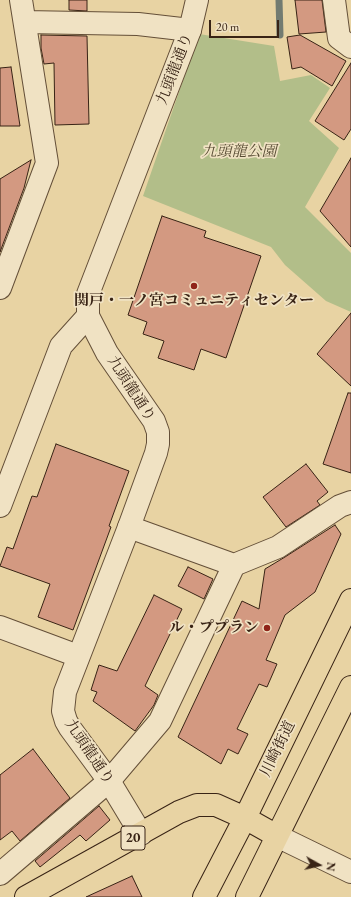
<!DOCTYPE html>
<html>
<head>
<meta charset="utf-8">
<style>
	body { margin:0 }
	#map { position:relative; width:351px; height:897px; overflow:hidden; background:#e8d3a3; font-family:"EB Garamond",serif }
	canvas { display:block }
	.north { position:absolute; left:299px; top:845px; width:40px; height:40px; -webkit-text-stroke:3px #f0e2c3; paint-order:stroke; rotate:98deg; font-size:11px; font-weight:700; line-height:16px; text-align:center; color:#382315 }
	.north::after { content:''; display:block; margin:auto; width:14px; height:18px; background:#382315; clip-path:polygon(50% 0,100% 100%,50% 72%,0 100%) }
	.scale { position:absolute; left:209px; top:20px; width:70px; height:18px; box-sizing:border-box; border:2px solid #382315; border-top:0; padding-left:5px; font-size:12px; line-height:14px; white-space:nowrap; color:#382315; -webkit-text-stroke:3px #f0e2c3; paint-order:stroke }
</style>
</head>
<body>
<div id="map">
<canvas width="351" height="897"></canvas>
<div class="north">N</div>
<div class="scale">20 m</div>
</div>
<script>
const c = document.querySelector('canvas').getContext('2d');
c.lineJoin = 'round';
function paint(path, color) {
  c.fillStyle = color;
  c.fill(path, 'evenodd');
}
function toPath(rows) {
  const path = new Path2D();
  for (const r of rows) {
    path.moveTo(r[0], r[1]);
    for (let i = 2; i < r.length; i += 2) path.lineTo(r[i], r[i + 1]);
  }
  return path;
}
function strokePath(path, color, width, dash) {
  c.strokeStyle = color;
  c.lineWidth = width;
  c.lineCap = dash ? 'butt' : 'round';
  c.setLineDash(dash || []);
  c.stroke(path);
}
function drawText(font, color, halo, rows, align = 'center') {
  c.font = font + ' "EB Garamond","Noto Serif JP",serif';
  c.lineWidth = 3.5;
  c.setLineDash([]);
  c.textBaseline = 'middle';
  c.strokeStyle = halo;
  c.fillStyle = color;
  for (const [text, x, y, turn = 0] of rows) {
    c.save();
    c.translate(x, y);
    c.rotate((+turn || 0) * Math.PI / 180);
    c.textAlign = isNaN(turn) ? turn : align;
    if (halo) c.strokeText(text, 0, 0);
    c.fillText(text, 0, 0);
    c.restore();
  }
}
paint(toPath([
	[199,34,274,46,280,81,311,75,330,88,309,121,339,148,305,207,351,253,351,312,326,301,285,265,271,247,143,196]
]), '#b2be89');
strokePath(toPath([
	[279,0,280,35]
]), '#727b71', 7);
const building = toPath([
	[69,0,87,0,87,11,69,10,69,0],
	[295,0,322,0,326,32,299,34,295,0],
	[41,35,87,36,89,124,55,125,54,63,44,64,41,48,41,35],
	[300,35,346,61,332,86,301,67,292,69,287,37,300,35],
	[351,63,351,129,344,140,315,121,351,63],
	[11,67,20,126,0,126,0,68,11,67],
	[351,158,351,247,320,211,351,158],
	[31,160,24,188,0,252,0,179,31,160],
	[162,216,206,231,204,237,261,256,226,358,201,349,194,370,158,358,164,341,143,334,147,322,128,315,162,216],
	[351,313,351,386,317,354,351,313],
	[348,393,351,393,351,473,323,464,348,393],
	[56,444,129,471,109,526,111,527,73,630,38,617,50,584,0,566,7,547,13,549,32,496,37,497,56,444],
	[306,464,328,492,317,501,320,505,286,527,263,497,306,464],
	[335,525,341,534,315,592,285,615,266,660,277,664,267,687,259,684,237,729,248,734,238,754,228,749,221,764,178,737,242,601,259,609,265,569,285,557,335,525],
	[188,567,213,579,204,599,178,586,188,567],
	[154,595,182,609,145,686,158,695,154,705,135,731,93,701,97,692,91,690,99,665,117,671,154,595],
	[33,749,70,798,20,841,12,831,0,840,0,775,33,749],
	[99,806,110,820,86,841,80,835,40,867,35,861,99,806],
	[132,876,142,897,86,897,132,876]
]);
paint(building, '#d39981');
strokePath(building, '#382315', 1);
const minor = toPath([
	[334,0,339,38,351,47],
	[25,22,138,24,190,30],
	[0,288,47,163,21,0],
	[0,506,61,346,88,316],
	[129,527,234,565,278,547,340,506,351,502],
	[0,627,78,656],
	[0,874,109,781,160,721,234,565]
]);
const tertiary = toPath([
	[141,834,109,781,70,728,66,721,63,711,65,692,129,527,156,453,158,444,158,432,154,421,107,353,88,316,88,294,190,30,197,0],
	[277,836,351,872]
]);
const primary = toPath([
	[26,897,179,812,197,805,216,805,245,818,277,836],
	[204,897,245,818,351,600],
	[247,897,351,687]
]);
strokePath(minor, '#644f38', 24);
strokePath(tertiary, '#644f38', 24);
strokePath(primary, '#382315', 24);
strokePath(minor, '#f0e2c3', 22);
strokePath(tertiary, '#f0e2c3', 22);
strokePath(primary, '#e8d3a3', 22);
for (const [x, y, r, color] of [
	[194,286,4,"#8f2418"],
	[267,628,4,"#8f2418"]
]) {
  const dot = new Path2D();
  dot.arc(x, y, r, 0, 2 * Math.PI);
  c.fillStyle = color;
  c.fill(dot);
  strokePath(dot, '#f0e2c3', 1.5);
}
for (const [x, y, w] of [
	[133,838,24]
]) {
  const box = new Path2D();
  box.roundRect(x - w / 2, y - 12, w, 24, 3);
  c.fillStyle = '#f0e2c3';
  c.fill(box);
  strokePath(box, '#382315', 1);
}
drawText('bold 14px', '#382315', null, [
	["20",133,838]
]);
drawText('15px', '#382315', '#f0e2c3', [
	["九頭龍通り",175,69,-69],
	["九頭龍通り",131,389,57],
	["川崎街道",278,749,-64],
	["九頭龍通り",89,752,56]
]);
drawText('italic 15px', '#564a32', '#f0e2c3', [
	["九頭龍公園",239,152]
]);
drawText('bold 15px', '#382315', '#f0e2c3', [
	["関戸・一ノ宮コミュニティセンター",194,301],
	["ル・ププラン",259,628,"right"]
]);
</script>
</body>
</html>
